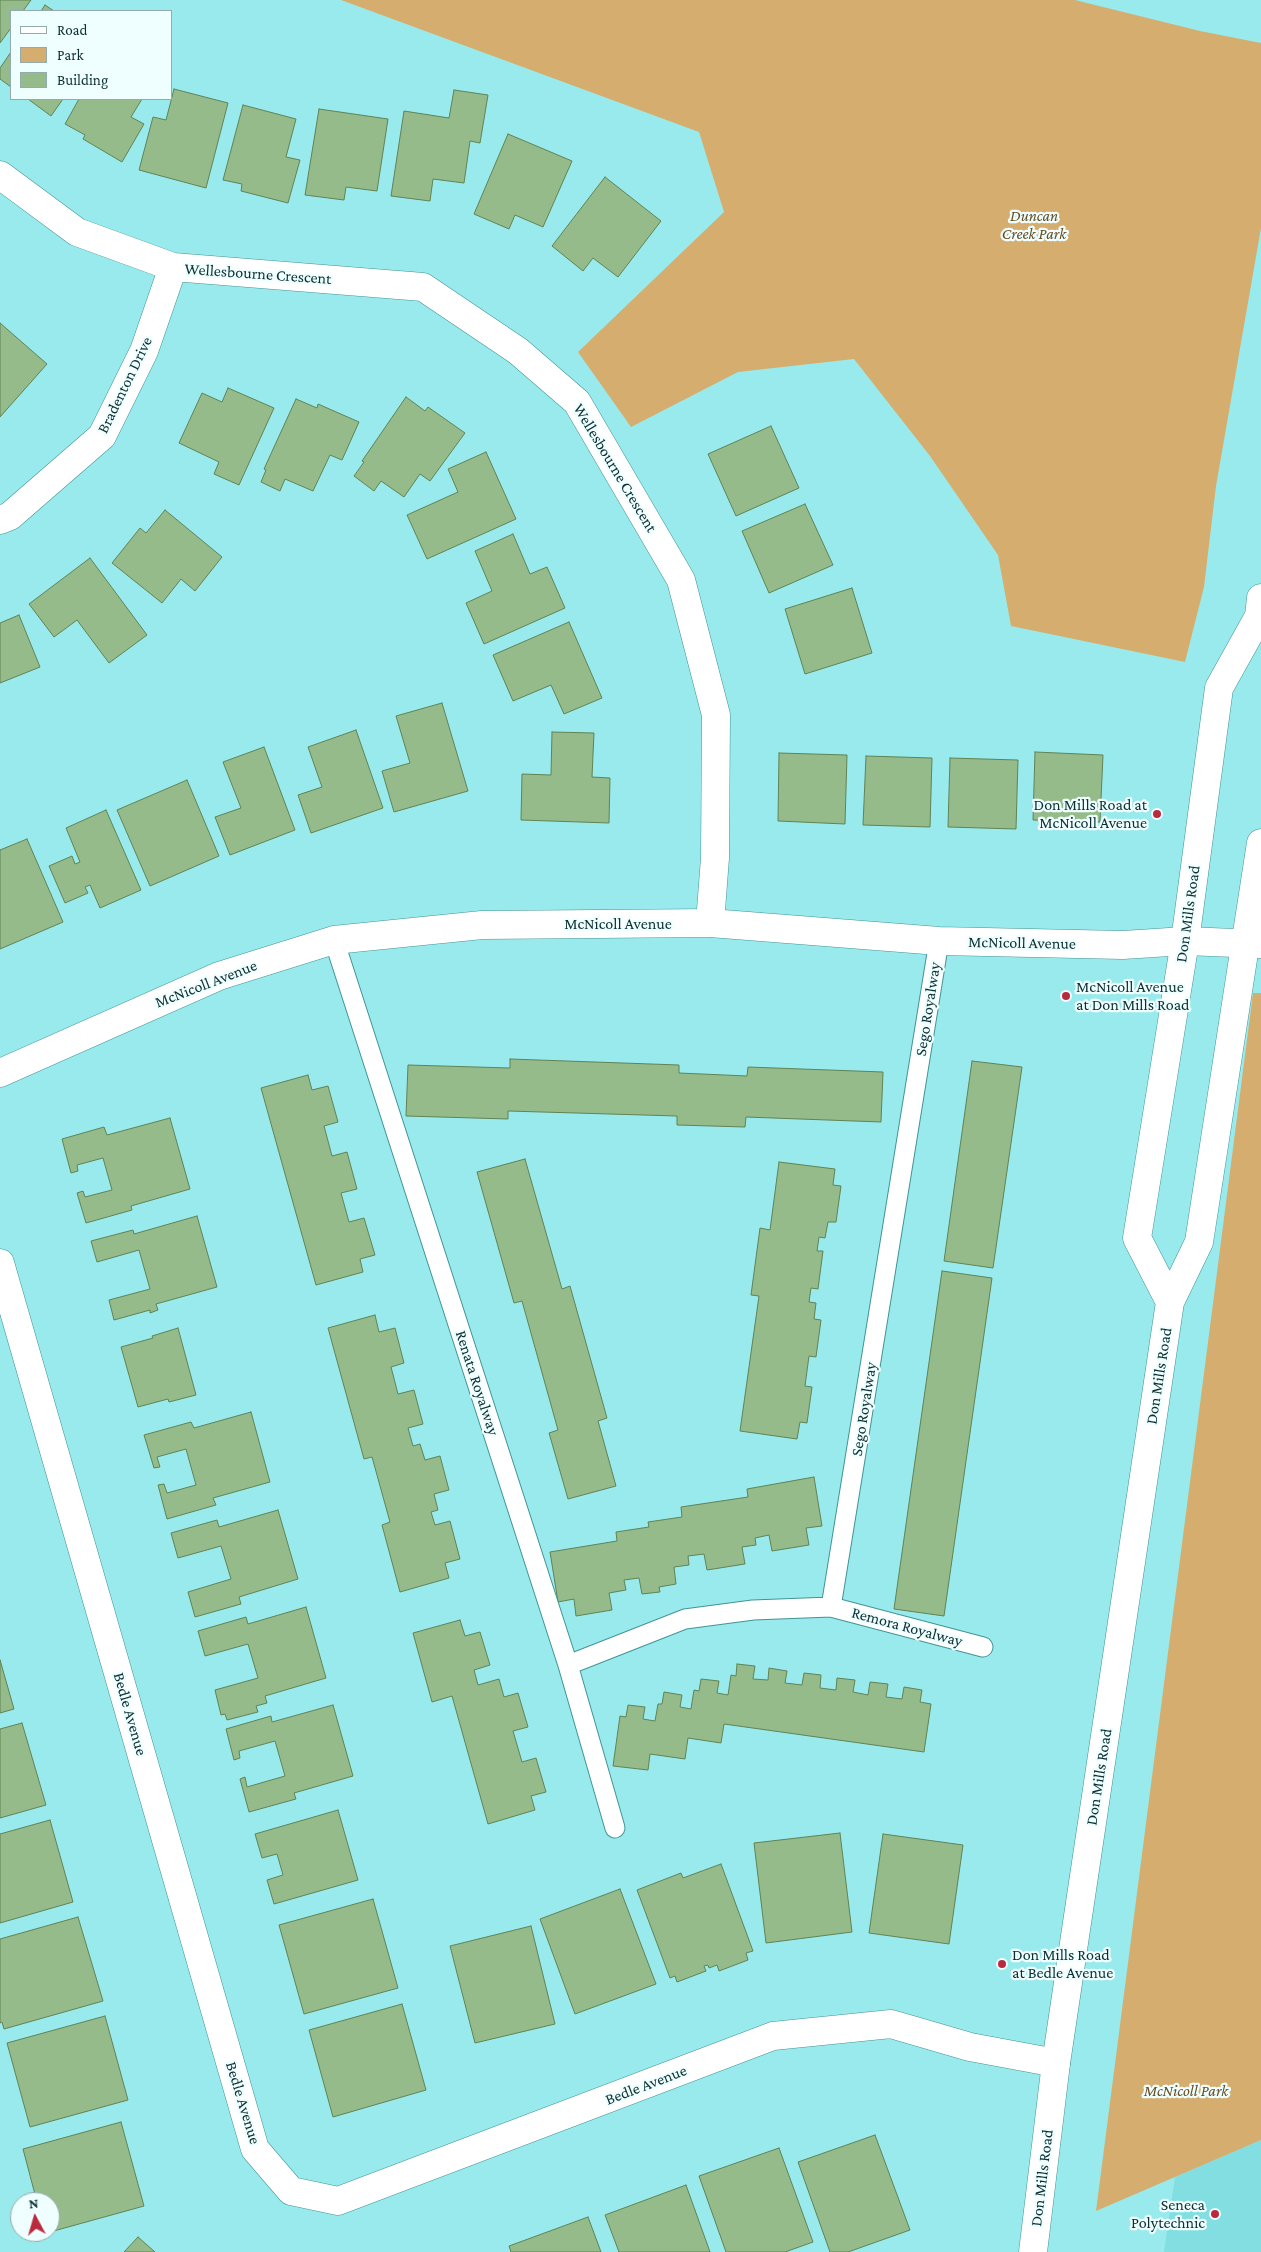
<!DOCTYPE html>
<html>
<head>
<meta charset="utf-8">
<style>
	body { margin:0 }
	#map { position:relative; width:1261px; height:2252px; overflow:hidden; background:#99eaed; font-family:"Crimson Pro",serif }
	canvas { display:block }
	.legend { position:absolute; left:10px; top:10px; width:162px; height:90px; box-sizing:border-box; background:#effeff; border:1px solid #94abad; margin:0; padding:6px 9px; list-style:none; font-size:15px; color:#0c2f31 }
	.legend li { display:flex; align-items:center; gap:10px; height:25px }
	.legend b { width:25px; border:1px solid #94abad }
	.north { position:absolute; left:10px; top:2192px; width:50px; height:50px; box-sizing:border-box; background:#effeff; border:1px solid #94abad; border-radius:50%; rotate:354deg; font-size:14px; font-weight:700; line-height:20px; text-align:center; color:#0c2f31 }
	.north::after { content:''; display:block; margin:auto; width:18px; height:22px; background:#ba293e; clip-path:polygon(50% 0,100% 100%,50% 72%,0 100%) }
</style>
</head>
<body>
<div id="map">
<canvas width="1261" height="2252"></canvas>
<ul class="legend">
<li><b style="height:6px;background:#fff"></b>Road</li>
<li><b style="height:14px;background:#d5ae6f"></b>Park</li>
<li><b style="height:14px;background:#95bb8a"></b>Building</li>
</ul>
<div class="north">N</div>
</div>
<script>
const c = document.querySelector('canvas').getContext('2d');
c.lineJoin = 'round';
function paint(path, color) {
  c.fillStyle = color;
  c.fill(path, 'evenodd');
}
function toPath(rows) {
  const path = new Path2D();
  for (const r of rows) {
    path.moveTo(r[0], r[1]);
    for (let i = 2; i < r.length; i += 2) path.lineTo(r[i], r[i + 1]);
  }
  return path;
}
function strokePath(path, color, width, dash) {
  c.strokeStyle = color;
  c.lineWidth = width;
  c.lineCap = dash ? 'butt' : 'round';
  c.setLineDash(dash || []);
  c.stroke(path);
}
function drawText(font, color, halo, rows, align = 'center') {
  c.font = font + ' "Crimson Pro",serif';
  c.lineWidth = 4.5;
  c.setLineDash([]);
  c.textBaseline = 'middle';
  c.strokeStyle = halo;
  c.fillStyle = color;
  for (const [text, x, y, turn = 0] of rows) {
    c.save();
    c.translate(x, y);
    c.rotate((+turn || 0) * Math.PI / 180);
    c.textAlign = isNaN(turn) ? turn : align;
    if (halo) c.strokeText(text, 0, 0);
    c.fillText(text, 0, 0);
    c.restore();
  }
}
paint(toPath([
	[1261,2140,1261,2252,1164,2252,1175,2177]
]), '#82dee1');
paint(toPath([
	[341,0,1075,0,1200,31,1261,43,1261,228,1216,486,1204,587,1185,662,1011,626,998,555,930,456,854,359,738,372,631,427,578,352,724,212,699,132],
	[1253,993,1261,993,1261,2140,1096,2211]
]), '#d5ae6f');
const building = toPath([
	[0,0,31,0,23,11,11,11,11,28,0,43,0,0],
	[45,5,54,11,41,11,45,5],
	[11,52,11,87,0,79,0,68,11,52],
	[174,89,228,103,206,188,139,170,153,117,166,120,174,89],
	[454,90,488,95,480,143,470,141,464,183,433,179,430,201,391,196,404,111,449,118,454,90],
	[28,99,63,99,51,116,28,99],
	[79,99,142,99,131,117,144,124,122,162,83,139,85,135,65,124,79,99],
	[243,105,296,119,286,157,300,160,288,203,241,191,242,184,223,180,243,105],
	[319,109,388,119,377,191,346,187,344,200,305,195,319,109],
	[508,134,572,161,543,227,515,215,509,229,474,214,508,134],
	[605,177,661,221,618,277,593,258,583,271,552,246,605,177],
	[0,323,47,364,0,417,0,323],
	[228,388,274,408,239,485,214,474,219,462,179,443,202,393,222,402,228,388],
	[406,397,425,411,428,407,465,433,430,481,420,474,404,497,381,481,374,491,354,476,364,462,362,461,406,397],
	[296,399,317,408,318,404,359,422,342,460,330,455,313,491,285,479,280,491,261,482,266,470,264,469,296,399],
	[771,426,799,488,736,516,708,454,771,426],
	[486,452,516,519,427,559,407,515,458,492,448,469,486,452],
	[805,504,833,565,769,593,742,531,805,504],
	[165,510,222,557,195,591,181,579,162,603,112,563,140,528,146,533,165,510],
	[513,534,530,574,547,567,565,608,484,644,466,603,492,591,475,551,513,534],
	[90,558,147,635,109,663,77,620,54,637,29,604,90,558],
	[852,588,872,653,805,674,785,609,852,588],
	[19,615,40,667,0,683,0,623,19,615],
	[569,622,602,698,564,714,551,685,513,701,493,655,569,622],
	[442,703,468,791,394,812,382,771,410,763,396,716,442,703],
	[356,730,383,808,311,833,298,795,322,787,308,747,356,730],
	[552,732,594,733,592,777,610,778,609,823,521,820,522,774,551,775,552,732],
	[264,747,295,830,230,855,215,817,241,808,223,762,264,747],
	[1035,752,1103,755,1100,822,1033,820,1035,752],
	[779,753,847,755,845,824,778,821,779,753],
	[866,756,932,758,930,827,863,825,866,756],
	[950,758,1018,760,1016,829,948,827,950,758],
	[187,780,219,856,150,886,117,810,187,780],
	[106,810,141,890,100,908,90,885,85,887,88,893,65,903,49,866,72,856,75,864,80,862,66,828,106,810],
	[27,839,63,922,0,949,0,850,27,839],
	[510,1059,679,1065,679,1073,747,1076,748,1067,883,1072,881,1122,746,1117,745,1127,677,1125,677,1116,508,1111,508,1119,406,1116,408,1065,510,1068,510,1059],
	[972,1061,1022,1067,993,1268,944,1261,972,1061],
	[308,1075,312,1090,328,1086,338,1122,324,1126,332,1156,347,1152,357,1189,341,1193,349,1222,364,1218,375,1255,360,1259,363,1272,316,1285,261,1088,308,1075],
	[170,1118,190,1189,131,1206,132,1210,86,1223,77,1193,83,1191,85,1197,112,1190,103,1158,77,1165,78,1171,71,1173,62,1139,104,1127,107,1135,170,1118],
	[525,1159,562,1289,570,1286,607,1418,598,1421,616,1486,568,1499,549,1433,558,1430,522,1301,514,1303,477,1172,525,1159],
	[779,1162,835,1169,833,1185,841,1186,836,1222,828,1222,825,1238,819,1237,817,1251,823,1251,818,1289,811,1288,809,1302,816,1303,814,1319,821,1320,816,1357,809,1356,805,1386,812,1387,807,1423,800,1422,797,1439,740,1431,759,1296,751,1295,760,1228,770,1230,779,1162],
	[197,1216,217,1287,156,1304,158,1310,150,1313,150,1310,114,1320,109,1300,150,1289,139,1250,97,1262,91,1241,133,1230,134,1234,197,1216],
	[942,1271,992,1278,944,1616,894,1609,942,1271],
	[375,1315,379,1332,395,1328,404,1363,391,1367,398,1394,414,1390,423,1424,408,1428,413,1446,420,1444,425,1460,440,1456,449,1490,434,1494,438,1510,431,1512,435,1525,450,1521,460,1559,445,1563,449,1578,400,1592,382,1525,390,1522,372,1457,364,1459,328,1328,375,1315],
	[178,1328,196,1395,169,1402,168,1399,138,1407,121,1347,153,1338,152,1336,178,1328],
	[251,1412,270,1482,213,1498,216,1505,167,1519,158,1485,164,1484,167,1493,196,1485,186,1449,157,1457,160,1467,154,1468,144,1435,191,1422,194,1428,251,1412],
	[814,1477,822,1526,806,1528,809,1545,772,1551,769,1535,755,1538,756,1545,742,1547,745,1564,707,1570,704,1554,688,1556,689,1565,674,1567,676,1584,659,1587,660,1592,642,1594,639,1578,624,1580,626,1590,609,1593,612,1610,576,1616,574,1599,558,1602,550,1552,617,1541,616,1532,649,1527,648,1522,682,1517,681,1507,748,1497,747,1489,814,1477],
	[278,1510,298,1579,239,1597,241,1604,195,1617,188,1592,231,1579,221,1546,178,1558,171,1533,217,1520,219,1527,278,1510],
	[306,1607,326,1678,265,1696,267,1703,256,1706,258,1712,227,1720,225,1714,221,1715,215,1690,258,1678,248,1644,205,1656,198,1631,246,1617,248,1624,306,1607],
	[460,1620,465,1636,480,1632,490,1665,474,1670,478,1685,499,1679,504,1697,518,1693,528,1727,513,1731,522,1762,536,1758,546,1792,531,1796,535,1810,488,1824,452,1696,432,1702,413,1633,460,1620],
	[0,1660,14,1709,0,1713,0,1660],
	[737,1664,755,1666,753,1679,768,1680,769,1668,787,1671,785,1683,802,1685,804,1673,821,1675,820,1688,836,1690,837,1678,855,1680,853,1692,868,1695,870,1682,888,1684,886,1697,902,1699,904,1687,922,1690,920,1702,931,1704,924,1752,724,1724,721,1743,688,1738,685,1759,650,1754,648,1770,613,1766,620,1716,626,1717,628,1705,645,1707,643,1719,655,1721,658,1704,662,1704,664,1692,682,1695,680,1707,691,1709,694,1690,699,1691,701,1679,719,1681,717,1693,728,1695,731,1675,736,1676,737,1664],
	[333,1705,353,1776,294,1793,296,1799,249,1812,240,1779,245,1777,247,1787,285,1776,275,1741,239,1751,240,1758,234,1760,226,1729,271,1716,272,1722,333,1705],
	[22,1723,46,1805,0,1818,0,1729,22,1723],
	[338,1810,358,1880,274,1904,267,1880,283,1875,277,1854,262,1858,255,1834,338,1810],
	[50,1820,73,1902,0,1923,0,1834,50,1820],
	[840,1833,852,1932,766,1943,754,1843,840,1833],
	[883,1834,963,1845,949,1944,869,1933,883,1834],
	[721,1864,753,1951,746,1953,748,1960,719,1971,717,1965,709,1968,708,1965,704,1966,706,1971,677,1982,675,1976,670,1978,637,1890,681,1873,683,1878,721,1864],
	[620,1889,656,1984,575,2014,540,1919,620,1889],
	[373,1899,398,1988,304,2014,279,1925,373,1899],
	[78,1917,103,2001,4,2029,2,2022,0,2023,0,1939,78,1917],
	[531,1926,555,2024,475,2043,450,1946,531,1926],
	[402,2004,426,2090,333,2117,309,2030,402,2004],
	[105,2016,128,2100,30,2127,7,2043,105,2016],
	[121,2122,144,2206,50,2232,50,2202,37,2202,23,2149,121,2122],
	[875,2135,910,2230,848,2252,830,2252,798,2162,875,2135],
	[779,2148,813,2242,785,2252,726,2252,699,2176,779,2148],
	[686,2185,710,2252,619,2252,605,2215,686,2185],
	[588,2217,601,2252,511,2252,509,2246,588,2217],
	[138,2237,155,2252,124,2252,138,2237]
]);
paint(building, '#95bb8a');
strokePath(building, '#5f8355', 1);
const service = toPath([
	[334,940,568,1665,615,1828],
	[831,1607,983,1647],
	[568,1665,685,1619,753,1610,831,1607,939,941]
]);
const minor = toPath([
	[0,175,77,232,173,267,423,287,518,351,577,402,681,580,716,715,715,858,710,923],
	[0,520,10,516,102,436,144,351,173,267],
	[0,1263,255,2149,291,2191,338,2201,773,2036,891,2024,970,2047,1056,2063]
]);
const tertiary = toPath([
	[0,1073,219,976,334,940,482,925,710,923,939,941,1123,945,1185,941,1261,944]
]);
const secondary = toPath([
	[1170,1302,1137,1238,1185,941,1219,688,1259,616,1261,598],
	[1033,2252,1056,2063,1170,1302,1199,1242,1261,843]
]);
strokePath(service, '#429497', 21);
strokePath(minor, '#429497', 29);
strokePath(tertiary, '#429497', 29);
strokePath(secondary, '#429497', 29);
strokePath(service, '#fff', 19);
strokePath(minor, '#fff', 28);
strokePath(tertiary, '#fff', 28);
strokePath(secondary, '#fff', 28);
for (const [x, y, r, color] of [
	[1157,814,5,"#ba293e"],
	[1066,996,5,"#ba293e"],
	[1002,1964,5,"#ba293e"],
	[1215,2214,5,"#ba293e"]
]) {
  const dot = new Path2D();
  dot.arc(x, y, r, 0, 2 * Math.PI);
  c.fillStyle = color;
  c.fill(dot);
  strokePath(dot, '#effeff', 2);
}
drawText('italic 16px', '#664d22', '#effeff', [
	["Duncan",1034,216],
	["Creek Park",1034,234],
	["McNicoll Park",1186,2091]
]);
drawText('16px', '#0c2f31', '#effeff', [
	["Wellesbourne Crescent",258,274,4],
	["Bradenton Drive",125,385,-64],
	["Wellesbourne Crescent",615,468,59],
	["Don Mills Road",1188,914,-82],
	["McNicoll Avenue",618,924],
	["McNicoll Avenue",1022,943,1],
	["McNicoll Avenue",206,984,-21],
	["Sego Royalway",928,1009,-81],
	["Don Mills Road",1159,1376,-81],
	["Renata Royalway",477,1383,72],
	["Sego Royalway",864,1409,-81],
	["Remora Royalway",907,1627,15],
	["Bedle Avenue",130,1714,74],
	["Don Mills Road",1099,1777,-81],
	["Bedle Avenue",646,2085,-21],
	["Bedle Avenue",243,2103,73],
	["Don Mills Road",1042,2178,-83]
]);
drawText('16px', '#0c2f31', '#effeff', [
	["Don Mills Road at",1147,805],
	["McNicoll Avenue",1147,823],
	["McNicoll Avenue",1076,987,"left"],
	["at Don Mills Road",1076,1005,"left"],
	["Don Mills Road",1012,1955,"left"],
	["at Bedle Avenue",1012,1973,"left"],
	["Seneca",1205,2205],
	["Polytechnic",1205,2223]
], 'right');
</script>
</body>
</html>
